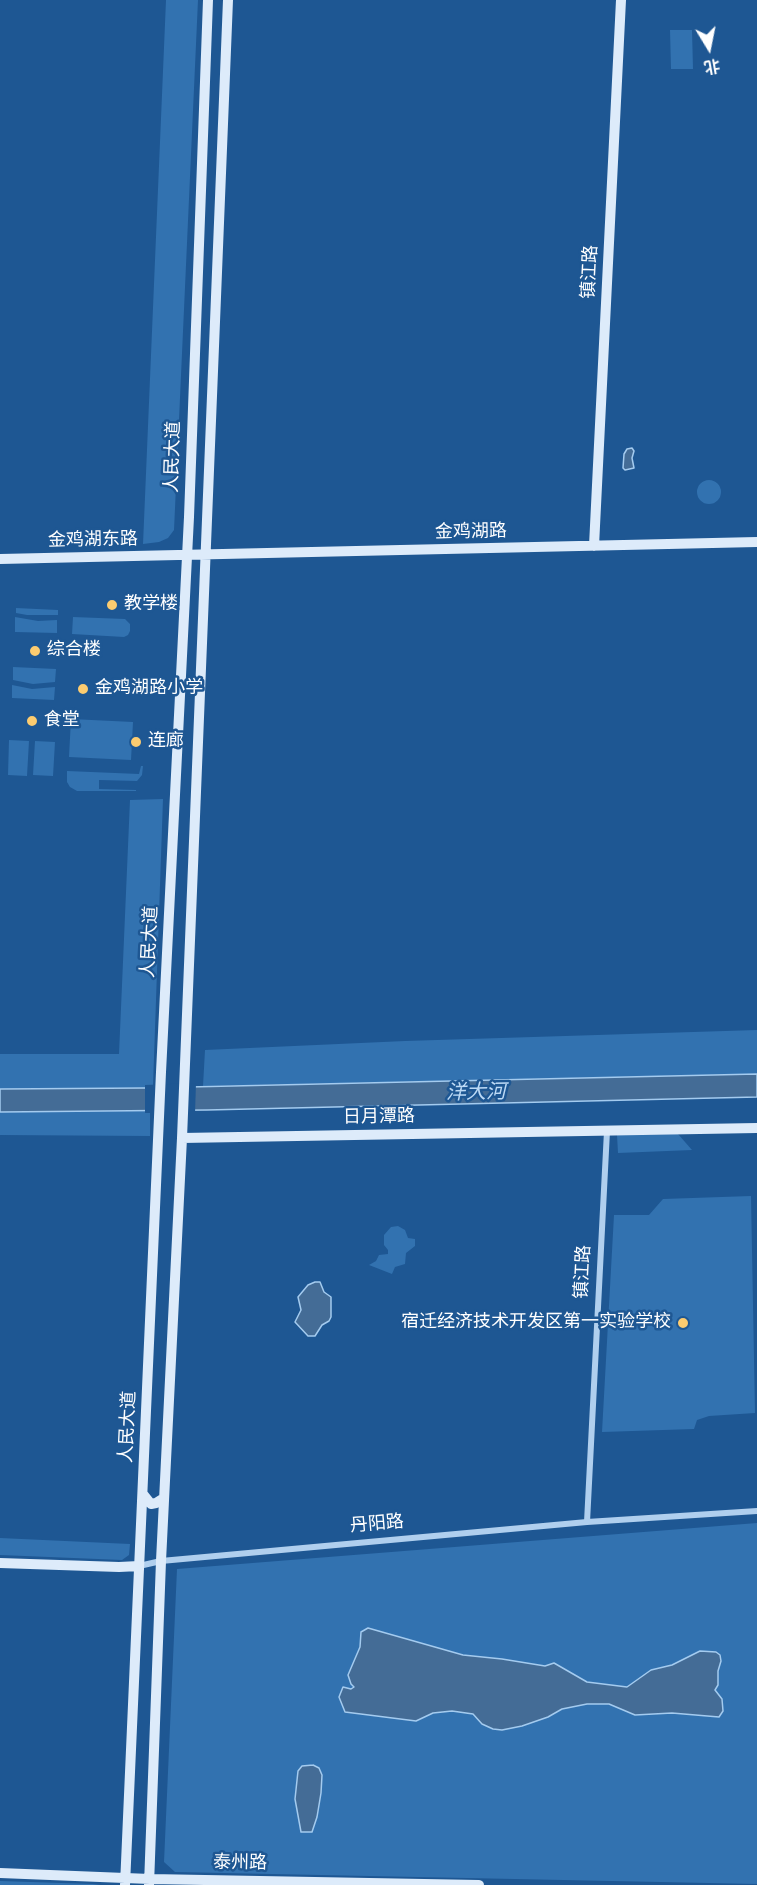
<!DOCTYPE html>
<html>
<head>
<meta charset="utf-8">
<style>
	body { margin:0 }
	#map { position:relative; width:757px; height:1885px; overflow:hidden; background:#1e5793; font-family:"Source Sans 3","Noto Sans SC",sans-serif }
	canvas { display:block }
	.north { position:absolute; left:679px; top:18px; width:60px; height:60px; -webkit-text-stroke:4px #1e5793; paint-order:stroke; rotate:170deg; font-size:16px; font-weight:700; line-height:24px; text-align:center; color:#fff }
	.north::after { content:''; display:block; margin:auto; width:21px; height:27px; background:#fff; clip-path:polygon(50% 0,100% 100%,50% 72%,0 100%) }
</style>
</head>
<body>
<div id="map">
<canvas width="757" height="1885"></canvas>
<div class="north">北</div>
</div>
<script>
const c = document.querySelector('canvas').getContext('2d');
c.lineJoin = 'round';
function paint(path, color) {
  c.fillStyle = color;
  c.fill(path, 'evenodd');
}
function toPath(rows) {
  const path = new Path2D();
  for (const r of rows) {
    if (r.length === 3) {
      path.moveTo(r[0] + r[2], r[1]);
      path.arc(r[0], r[1], r[2], 0, 2 * Math.PI);
      continue;
    }
    path.moveTo(r[0], r[1]);
    for (let i = 2; i < r.length; i += 2) path.lineTo(r[i], r[i + 1]);
  }
  return path;
}
function strokePath(path, color, width, dash) {
  c.strokeStyle = color;
  c.lineWidth = width;
  c.lineCap = dash ? 'butt' : 'round';
  c.setLineDash(dash || []);
  c.stroke(path);
}
function drawText(font, color, halo, rows, align = 'center') {
  c.font = font + ' "Source Sans 3","Noto Sans SC",sans-serif';
  c.lineWidth = 5;
  c.setLineDash([]);
  c.textBaseline = 'middle';
  c.strokeStyle = halo;
  c.fillStyle = color;
  for (const [text, x, y, turn = 0] of rows) {
    c.save();
    c.translate(x, y);
    c.rotate((+turn || 0) * Math.PI / 180);
    c.textAlign = isNaN(turn) ? turn : align;
    if (halo) c.strokeText(text, 0, 0);
    c.fillText(text, 0, 0);
    c.restore();
  }
}
paint(toPath([
	[166,0,198,0,174,530,168,538,159,542,143,544],
	[670,30,692,30,693,69,671,69],
	[709,492,12],
	[16,608,58,610,58,615,27,615,16,613],
	[15,617,38,621,57,620,57,633,15,632],
	[73,617,125,619,130,624,130,631,128,635,124,637,72,634],
	[13,667,56,669,55,682,33,684,13,680],
	[12,685,32,689,55,687,54,700,12,698],
	[71,719,133,722,131,760,69,757],
	[9,740,29,741,27,776,8,775],
	[35,741,55,742,53,776,33,775],
	[141,766,143,766,142,775,137,781,99,780,99,789,136,790,136,791,77,791,70,787,67,782,67,771,139,774],
	[163,799,153,1086,145,1088,0,1089,0,1054,119,1054,130,800],
	[757,1030,757,1074,203,1086,205,1050,405,1041],
	[150,1110,150,1136,0,1135,0,1112],
	[678,1134,692,1150,618,1153,617,1135],
	[751,1196,755,1413,709,1416,697,1420,694,1429,602,1432,614,1215,649,1215,663,1199],
	[398,1226,405,1230,408,1238,415,1239,415,1246,406,1253,405,1264,395,1267,392,1274,369,1265,376,1261,379,1255,388,1254,388,1250,384,1245,384,1235,391,1227],
	[757,1523,757,1884,175,1872,164,1862,177,1569],
	[0,1538,130,1544,129,1555,122,1560,0,1555],
	[0,1881,93,1884,101,1885,0,1885]
]), '#3272b0');
const water = toPath([
	[632,448,634,451,632,458,634,468,625,470,623,468,624,454,627,449,632,448],
	[757,1074,757,1097,207,1110,0,1112,0,1089,145,1088,757,1074],
	[320,1282,324,1292,331,1297,331,1317,329,1321,322,1325,315,1336,308,1336,295,1322,301,1310,298,1297,308,1285,315,1282,320,1282],
	[368,1628,463,1655,502,1659,545,1666,554,1663,587,1682,627,1687,651,1670,672,1665,700,1651,716,1652,720,1655,721,1661,718,1671,718,1685,715,1690,722,1699,723,1711,719,1717,672,1713,635,1715,609,1704,587,1704,562,1709,548,1717,522,1726,502,1730,493,1729,482,1724,473,1714,452,1711,433,1713,416,1721,345,1712,339,1697,343,1687,351,1689,354,1687,351,1684,348,1675,360,1647,361,1632,368,1628],
	[313,1765,319,1768,322,1775,321,1793,317,1817,312,1832,301,1832,295,1799,298,1771,302,1766,313,1765]
]);
paint(water, '#446c96');
strokePath(water, '#a4cbef', 1.5);
paint(toPath([
	[196,1083,195,1113,145,1113,145,1085]
]), '#1e5793');
strokePath(toPath([
	[587,1522,607,1131],
	[139,1566,161,1561,587,1522,757,1511]
]), '#b0cfee', 6);
strokePath(toPath([
	[594,546,621,0],
	[0,559,757,542],
	[182,1138,757,1128],
	[143,1494,151,1504,156,1503,164,1498],
	[0,1563,119,1567,139,1566],
	[0,1873,150,1879,479,1885],
	[125,1885,161,1072,189,517,208,0],
	[149,1885,161,1561,182,1138,228,0]
]), '#ddebfa', 10);
for (const [x, y, r, color] of [
	[112,605,6,"#fccc70"],
	[35,651,6,"#fccc70"],
	[83,689,6,"#fccc70"],
	[32,721,6,"#fccc70"],
	[136,742,6,"#fccc70"],
	[683,1323,6,"#fccc70"]
]) {
  const dot = new Path2D();
  dot.arc(x, y, r, 0, 2 * Math.PI);
  c.fillStyle = color;
  c.fill(dot);
  strokePath(dot, '#1e5793', 2);
}
drawText('18px', '#fff', '#1e5793', [
	["镇江路",591,272,-87],
	["人民大道",174,457,-88],
	["金鸡湖路",471,533,-1],
	["金鸡湖东路",93,541,-1],
	["人民大道",151,942,-87],
	["日月潭路",379,1118,-1],
	["镇江路",584,1272,-87],
	["人民大道",129,1427,-87],
	["丹阳路",377,1525,-5],
	["泰州路",240,1864,1]
]);
drawText('18px', '#fff', '#1e5793', [
	["教学楼",124,605],
	["综合楼",47,651],
	["金鸡湖路小学",95,689],
	["食堂",44,721],
	["连廊",148,742],
	["宿迁经济技术开发区第一实验学校",671,1323,"right"]
], 'left');
drawText('italic 20px', '#bcd9f5', '#1e5793', [
	["洋大河",476,1094,-1]
]);
</script>
</body>
</html>
